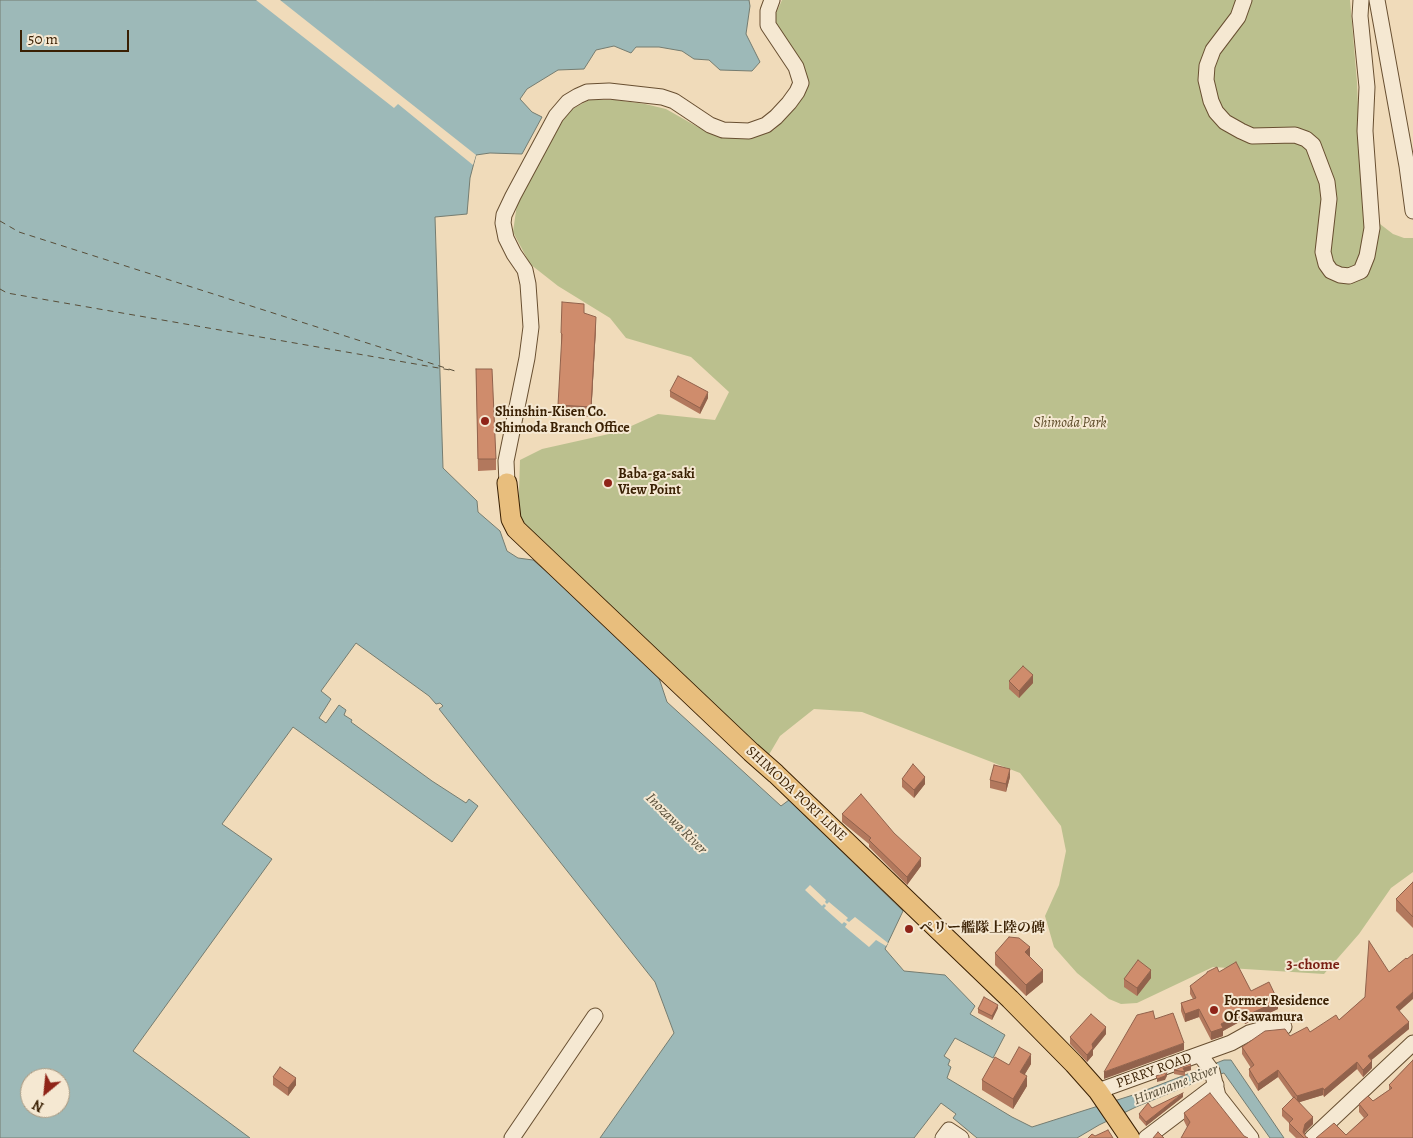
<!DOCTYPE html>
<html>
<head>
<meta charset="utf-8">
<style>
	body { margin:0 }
	#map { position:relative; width:1413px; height:1138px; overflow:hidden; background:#f0dbba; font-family:Alegreya,serif }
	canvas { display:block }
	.north { position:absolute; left:20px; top:1068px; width:50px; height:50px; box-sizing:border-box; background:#f5e8d2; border:1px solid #aa987f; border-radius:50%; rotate:208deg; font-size:14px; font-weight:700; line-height:20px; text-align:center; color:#3a2003 }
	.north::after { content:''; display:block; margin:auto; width:18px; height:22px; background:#8f2418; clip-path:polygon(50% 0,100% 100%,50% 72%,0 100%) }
	.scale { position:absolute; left:20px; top:30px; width:109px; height:22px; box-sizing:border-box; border:2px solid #3a2003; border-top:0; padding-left:6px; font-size:15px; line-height:18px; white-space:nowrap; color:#3a2003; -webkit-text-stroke:4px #f5e8d2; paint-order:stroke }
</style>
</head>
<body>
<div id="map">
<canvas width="1413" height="1138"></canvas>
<div class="north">N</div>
<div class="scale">50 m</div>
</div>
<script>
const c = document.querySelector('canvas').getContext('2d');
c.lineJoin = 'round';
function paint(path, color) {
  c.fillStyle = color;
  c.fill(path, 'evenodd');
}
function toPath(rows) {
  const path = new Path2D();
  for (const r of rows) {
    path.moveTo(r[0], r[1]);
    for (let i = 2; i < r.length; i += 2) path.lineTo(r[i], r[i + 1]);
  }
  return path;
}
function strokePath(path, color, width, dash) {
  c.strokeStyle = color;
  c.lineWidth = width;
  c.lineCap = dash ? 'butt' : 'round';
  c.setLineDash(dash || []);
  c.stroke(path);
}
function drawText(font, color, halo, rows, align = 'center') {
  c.font = font + ' Alegreya,"Noto Serif JP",serif';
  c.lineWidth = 4;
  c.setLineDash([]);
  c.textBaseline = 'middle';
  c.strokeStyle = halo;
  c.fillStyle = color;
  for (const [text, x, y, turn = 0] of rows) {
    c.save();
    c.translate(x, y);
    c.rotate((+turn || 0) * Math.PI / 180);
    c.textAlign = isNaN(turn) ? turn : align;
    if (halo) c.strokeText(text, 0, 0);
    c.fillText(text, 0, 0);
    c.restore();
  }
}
paint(toPath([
	[782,0,1350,0,1357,82,1360,156,1371,212,1380,224,1393,234,1404,238,1413,238,1413,872,1391,888,1359,934,1324,974,1213,967,1137,1003,1121,1004,1109,999,1077,973,1054,947,1045,916,1059,885,1066,851,1061,826,1020,773,862,712,814,709,780,736,767,758,518,522,520,460,542,449,618,432,658,414,715,420,729,392,691,357,626,338,610,318,558,286,530,264,513,232,517,204,567,112,589,100,616,100,645,104,666,109,696,126,724,138,752,137,774,130,797,106,805,83,774,18]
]), '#bbc08e');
const water = toPath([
	[0,0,749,0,750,6,746,34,760,62,752,71,720,70,709,60,694,59,682,51,659,47,636,47,631,53,614,46,596,50,584,69,558,70,527,89,520,99,532,112,542,117,522,154,490,153,476,155,470,178,467,214,435,217,443,468,477,501,478,512,500,531,507,551,518,558,533,560,593,612,659,678,667,702,781,806,789,800,903,911,885,949,904,971,945,975,975,1006,970,1014,1005,1035,993,1058,955,1038,944,1056,950,1060,948,1065,951,1067,947,1078,1012,1117,1032,1127,1133,1095,1224,1060,1231,1060,1284,1138,1270,1138,1224,1073,1206,1078,1136,1107,1099,1125,1077,1138,977,1138,953,1118,956,1114,941,1103,914,1138,600,1138,674,1033,655,982,439,709,443,706,440,703,436,704,429,696,356,643,321,691,331,699,319,718,326,723,339,705,346,710,344,715,352,720,351,722,432,781,466,803,469,799,478,806,452,842,293,727,222,824,272,859,133,1051,250,1138,0,1138,0,0],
	[30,1078,60,1078,60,1108,30,1108,30,1078]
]);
paint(water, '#9db9b8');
strokePath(water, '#757c70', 1);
paint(toPath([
	[256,0,280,0,476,155,473,165,398,104,394,108],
	[810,885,826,900,825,902,827,904,829,902,848,918,846,920,849,922,855,917,888,943,886,946,876,940,869,947,845,927,847,924,844,922,842,924,824,908,826,906,824,904,822,906,805,890]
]), '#f0dbba');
strokePath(toPath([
	[0,221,19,232,455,371],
	[0,289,7,293,450,370]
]), '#584e39', 1, [6, 5]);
const minor = toPath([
	[1244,0,1238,17,1213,50,1207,66,1206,80,1211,101,1216,112,1225,122,1241,131,1252,136,1295,135,1306,139,1313,145,1327,182,1329,199,1323,252,1326,264,1331,271,1340,275,1349,276,1361,271,1367,256,1372,228,1365,131,1367,87,1360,16,1361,0],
	[1377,0,1407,166,1413,211],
	[507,483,506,461,527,358,531,327,528,284,525,270,514,254,506,238,503,223,504,215,513,196,556,116,568,102,578,96,587,92,609,91,662,97,674,101,710,125,723,130,749,131,766,125,776,117,789,103,797,92,801,83,796,67,768,25,768,11,772,0],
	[1200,1055,1212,1071,1218,1096,1251,1138],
	[1098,1091,1231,1043,1249,1033,1263,1029,1284,1027],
	[512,1138,595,1016],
	[943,1138,949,1130,961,1138],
	[1146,1138,1216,1085],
	[1312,1138,1413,1043]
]);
const major = toPath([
	[507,483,511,519,516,529,751,752,776,774,1010,999,1074,1064,1098,1091,1130,1138]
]);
strokePath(minor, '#684f31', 17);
strokePath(major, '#3a2003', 21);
strokePath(minor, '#f5e8d2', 15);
strokePath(major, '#e8be7d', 19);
paint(toPath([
	[584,313,596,327,591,417,558,415,562,344,561,344,561,333],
	[476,369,496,459,496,470,478,471],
	[670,391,708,398,700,414,670,397],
	[1009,681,1033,683,1019,698,1009,689],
	[1010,777,1006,792,990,788,990,780],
	[902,779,925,784,914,798,902,787],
	[842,814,921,866,907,885,869,847,869,844,842,822],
	[1413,882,1413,928,1396,911,1396,899],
	[995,953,1030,957,1043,982,1026,996,995,965],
	[1407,959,1399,1011,1409,1029,1371,1060,1372,1068,1363,1077,1357,1069,1324,1097,1323,1095,1299,1102,1313,1124,1305,1132,1304,1135,1306,1137,1308,1138,1296,1138,1289,1131,1289,1123,1282,1116,1282,1109,1293,1098,1278,1077,1258,1091,1249,1076,1249,1069,1251,1068,1242,1054,1242,1047,1310,1032,1339,1020,1365,997,1389,972],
	[1207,972,1219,972,1278,1009,1245,1024,1243,1020,1223,1031,1223,1036,1211,1040,1199,1017,1185,1022,1181,1011,1181,1003,1193,999,1190,994,1190,986,1207,974],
	[1151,978,1137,996,1124,987,1124,979],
	[998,1008,992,1020,978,1013,978,1009],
	[1106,1034,1093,1050,1093,1055,1087,1062,1070,1044,1070,1037],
	[1413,1060,1413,1138,1346,1135,1364,1118,1359,1112,1359,1104,1373,1101,1389,1090,1389,1085],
	[1031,1064,1025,1074,1027,1086,1013,1109,982,1090,982,1080,1009,1065],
	[1174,1070,1191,1070,1185,1072,1185,1076,1174,1074],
	[273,1077,296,1085,288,1096,273,1085],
	[1183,1097,1146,1126,1139,1118,1139,1114],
	[1184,1113,1244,1136,1187,1127,1184,1121]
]), '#b2785d');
paint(toPath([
	[596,317,596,327,591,417,591,407],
	[708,392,708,398,700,414,700,408],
	[1033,675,1033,683,1019,698,1019,691],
	[1010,769,1010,777,1006,792,1006,784],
	[925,777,925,784,914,798,914,790],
	[921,858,921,866,907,885,907,877],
	[1030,947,1030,959,1025,952],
	[1043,970,1043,982,1026,996,1026,985],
	[1151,970,1151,978,1137,996,1137,988],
	[1413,992,1413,999,1396,1014,1396,1007],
	[1278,1001,1278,1009,1245,1024,1245,1016],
	[998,1005,998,1008,992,1020,992,1016],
	[1199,1009,1199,1017,1185,1022,1185,1014],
	[1243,1012,1243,1020,1223,1031,1223,1036,1211,1040,1211,1032,1221,1024],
	[1409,1022,1409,1029,1368,1063,1368,1056],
	[1106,1027,1106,1034,1093,1050,1093,1055,1087,1062,1087,1055,1092,1044],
	[1184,1043,1184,1050,1104,1079,1104,1072],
	[1031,1054,1031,1064,1020,1082,1020,1072],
	[1372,1061,1372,1068,1363,1077,1363,1070],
	[1357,1062,1357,1069,1324,1097,1324,1090],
	[1191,1066,1191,1070,1183,1072,1183,1068],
	[1278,1070,1278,1077,1258,1091,1258,1084],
	[1167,1072,1167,1076,1165,1080,1157,1082,1157,1079],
	[1027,1076,1027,1086,1013,1109,1013,1099],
	[296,1078,296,1085,288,1096,288,1088],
	[1323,1088,1323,1095,1297,1103,1297,1096],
	[1183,1093,1183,1097,1146,1126,1146,1122],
	[1313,1117,1313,1124,1305,1132,1303,1138,1303,1132,1305,1124]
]), '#91624c');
const building = toPath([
	[562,302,584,304,584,313,596,317,591,407,558,405,562,334,561,333,562,302],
	[476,369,492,369,496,459,478,459,476,369],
	[678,376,708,392,700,408,670,391,678,376],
	[1023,666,1033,675,1019,691,1009,681,1023,666],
	[913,764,925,777,914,790,902,779,913,764],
	[994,765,1010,769,1006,784,990,780,994,765],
	[861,794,894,833,921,858,907,877,872,843,869,840,871,838,842,814,861,794],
	[1413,882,1413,917,1396,899,1413,882],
	[1009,937,1019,938,1030,947,1025,952,1043,970,1026,985,995,953,1009,937],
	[1369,941,1389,972,1406,958,1407,959,1413,954,1413,992,1396,1007,1409,1022,1368,1056,1372,1061,1363,1070,1357,1062,1324,1090,1323,1088,1297,1096,1278,1070,1258,1084,1249,1069,1254,1065,1242,1047,1265,1031,1285,1029,1290,1036,1307,1027,1310,1032,1336,1015,1339,1020,1365,997,1369,941],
	[1138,960,1151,970,1137,988,1124,979,1138,960],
	[1236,962,1251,991,1269,982,1278,1001,1245,1016,1243,1012,1221,1024,1223,1028,1211,1032,1199,1009,1185,1014,1181,1003,1196,998,1190,986,1207,973,1207,972,1217,967,1219,972,1236,962],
	[984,997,998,1005,992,1016,978,1009,984,997],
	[1153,1011,1155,1019,1173,1013,1184,1043,1104,1072,1137,1015,1153,1011],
	[1091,1014,1106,1027,1092,1044,1093,1048,1087,1055,1070,1037,1091,1014],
	[1019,1047,1031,1054,1020,1072,1027,1076,1013,1099,982,1080,995,1057,1009,1065,1019,1047],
	[1413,1060,1413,1138,1316,1138,1334,1123,1346,1135,1368,1115,1359,1104,1368,1096,1373,1101,1392,1088,1389,1085,1413,1060],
	[1190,1064,1191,1066,1183,1068,1185,1072,1174,1070,1190,1064],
	[280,1067,296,1078,288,1088,273,1077,280,1067],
	[1167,1072,1165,1076,1157,1079,1156,1076,1167,1072],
	[1183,1093,1146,1122,1139,1114,1148,1103,1152,1108,1183,1093],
	[1210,1093,1244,1136,1248,1138,1181,1138,1190,1122,1184,1113,1210,1093],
	[1294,1097,1313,1117,1305,1124,1303,1132,1306,1137,1308,1138,1304,1138,1289,1123,1293,1119,1282,1109,1294,1097],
	[1108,1130,1113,1138,1088,1138,1092,1134,1095,1136,1108,1130],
	[1158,1132,1164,1138,1153,1138,1158,1132]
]);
paint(building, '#cf8c6c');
strokePath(building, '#91624c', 1);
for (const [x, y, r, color] of [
	[485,421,5,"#8f2418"],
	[608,483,5,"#8f2418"],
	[909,929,5,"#8f2418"],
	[1214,1010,5,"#8f2418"]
]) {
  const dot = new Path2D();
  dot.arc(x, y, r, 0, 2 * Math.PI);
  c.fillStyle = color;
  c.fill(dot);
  strokePath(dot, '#f5e8d2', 2);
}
drawText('bold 14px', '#3a2003', '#f5e8d2', [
	["Shinshin-Kisen Co.",495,413],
	["Shimoda Branch Office",495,429],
	["Baba-ga-saki",618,475],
	["View Point",618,491],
	["ペリー艦隊上陸の碑",919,929],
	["Former Residence",1224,1002],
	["Of Sawamura",1224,1018]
], 'left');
drawText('italic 14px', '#5a4826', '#f5e8d2', [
	["Shimoda Park",1070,424]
]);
drawText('14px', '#3a2003', '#f5e8d2', [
	["SHIMODA PORT LINE",796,794,43],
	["PERRY ROAD",1154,1071,-20]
]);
drawText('italic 15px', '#584e39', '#f5e8d2', [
	["Inozawa River",676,824,45],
	["Hiraname River",1176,1085,-21]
]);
drawText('bold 15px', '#7a1f14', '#f5e8d2', [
	["3-chome",1313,965]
]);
</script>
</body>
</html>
